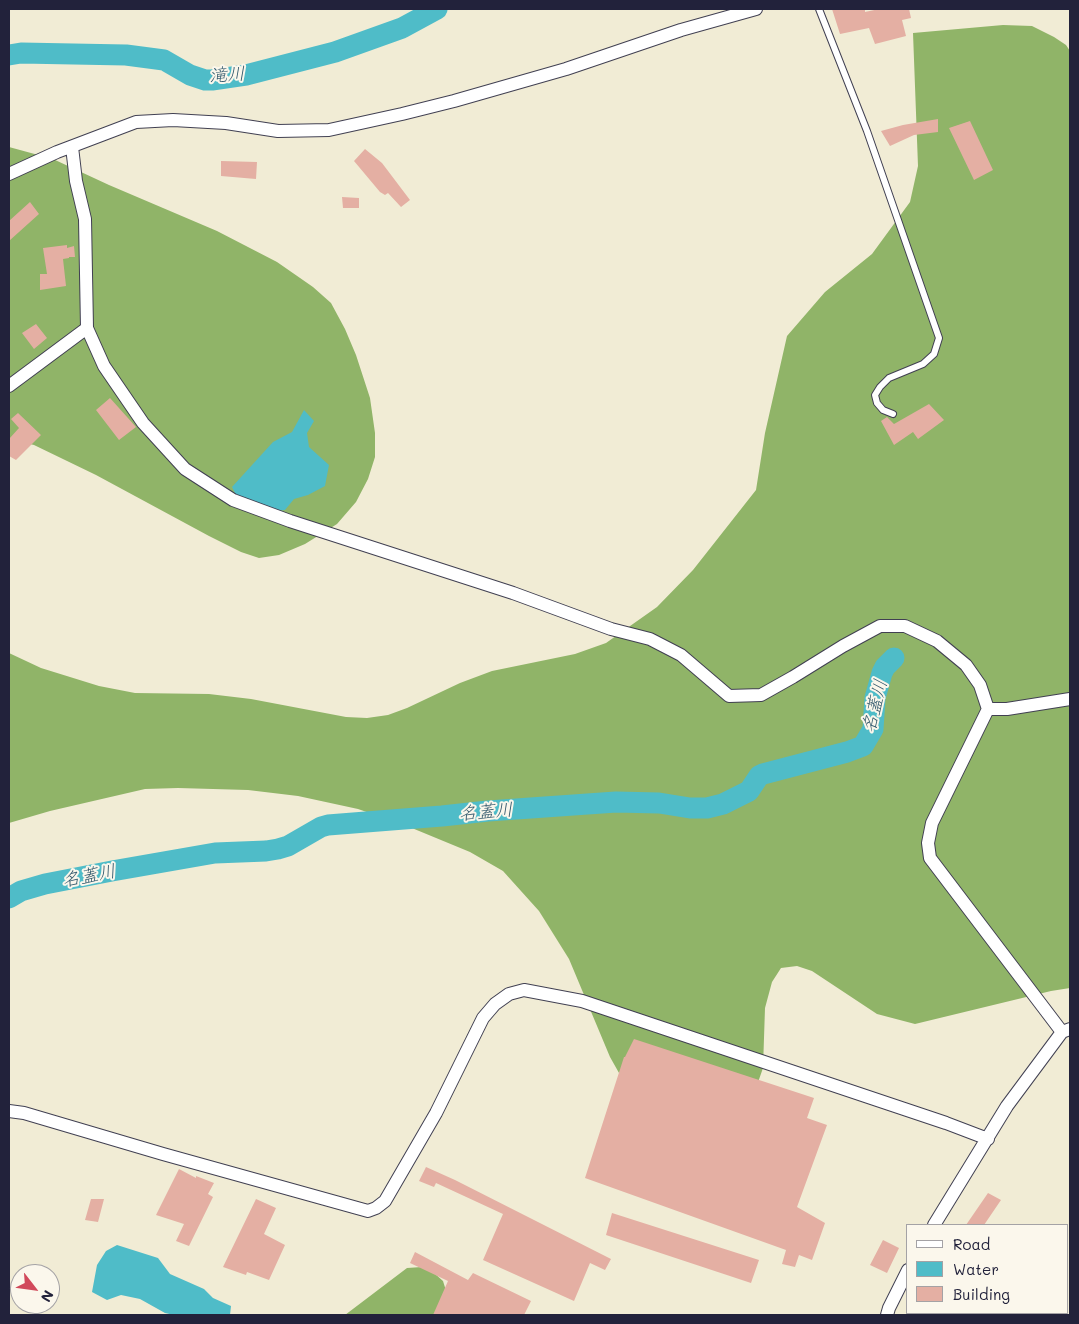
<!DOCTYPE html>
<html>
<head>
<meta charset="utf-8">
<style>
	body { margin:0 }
	#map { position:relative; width:1079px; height:1324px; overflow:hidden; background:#f1ecd5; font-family:Mali,sans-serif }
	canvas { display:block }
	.frame { position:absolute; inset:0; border:10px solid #22223b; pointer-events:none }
	.legend { position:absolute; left:906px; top:1224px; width:162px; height:90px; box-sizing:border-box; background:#fbf7ec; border:1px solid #a4a2a5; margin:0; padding:6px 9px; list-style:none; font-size:15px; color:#22223b }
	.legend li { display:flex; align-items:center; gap:10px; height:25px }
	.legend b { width:25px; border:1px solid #a4a2a5 }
	.north { position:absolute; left:10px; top:1264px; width:50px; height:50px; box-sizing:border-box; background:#fbf7ec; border:1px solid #a4a2a5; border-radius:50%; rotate:120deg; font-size:14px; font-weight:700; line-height:20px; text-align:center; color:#22223b }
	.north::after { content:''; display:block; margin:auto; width:18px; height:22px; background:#d1495b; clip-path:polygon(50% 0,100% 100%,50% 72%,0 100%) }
</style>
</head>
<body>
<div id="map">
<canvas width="1079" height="1324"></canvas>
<div class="frame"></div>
<ul class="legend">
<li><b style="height:6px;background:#fff"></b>Road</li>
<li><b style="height:14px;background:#4fbcc8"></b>Water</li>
<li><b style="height:14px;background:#e4afa3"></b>Building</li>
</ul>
<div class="north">N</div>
</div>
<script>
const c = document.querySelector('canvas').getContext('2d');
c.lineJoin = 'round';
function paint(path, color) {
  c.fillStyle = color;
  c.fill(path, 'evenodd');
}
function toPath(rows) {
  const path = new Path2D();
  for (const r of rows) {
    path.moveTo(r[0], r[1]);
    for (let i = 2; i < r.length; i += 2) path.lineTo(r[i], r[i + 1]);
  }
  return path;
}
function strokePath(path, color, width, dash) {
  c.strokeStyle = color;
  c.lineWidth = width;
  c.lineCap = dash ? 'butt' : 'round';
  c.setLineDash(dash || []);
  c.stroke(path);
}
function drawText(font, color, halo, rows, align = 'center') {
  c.font = font + ' Mali,"Klee One",sans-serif';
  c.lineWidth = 4;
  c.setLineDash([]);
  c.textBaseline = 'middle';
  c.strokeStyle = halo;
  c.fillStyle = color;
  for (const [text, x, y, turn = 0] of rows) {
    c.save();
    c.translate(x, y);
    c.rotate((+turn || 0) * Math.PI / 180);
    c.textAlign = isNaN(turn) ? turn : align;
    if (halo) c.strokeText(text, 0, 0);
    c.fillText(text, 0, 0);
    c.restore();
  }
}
paint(toPath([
	[1003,25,1032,26,1054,37,1066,45,1070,51,1070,988,1051,991,915,1024,877,1014,812,971,797,966,781,968,772,982,765,1008,763,1068,756,1088,632,1096,610,1057,569,959,539,911,503,871,470,852,407,826,358,809,298,796,248,790,178,788,145,789,50,811,9,823,9,653,41,668,99,686,135,693,209,694,251,699,346,717,367,718,388,715,407,708,460,683,492,671,575,654,606,643,657,607,693,570,756,490,765,433,787,336,825,292,872,254,910,202,918,166,913,33],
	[9,147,53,159,109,185,217,231,277,262,313,287,331,303,345,329,356,355,370,398,375,433,375,457,368,479,356,502,337,524,305,544,279,555,259,558,241,552,209,536,96,475,34,445,9,439],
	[422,1267,433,1272,443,1281,448,1297,442,1315,345,1315,407,1268]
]), '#90b468');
paint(toPath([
	[304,410,314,421,307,433,309,447,329,465,325,486,308,495,294,499,285,510,277,511,237,497,232,487,273,442,292,432],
	[117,1245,158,1258,170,1274,204,1289,213,1298,231,1306,230,1315,174,1315,165,1313,140,1299,121,1295,107,1300,92,1292,97,1265,106,1251]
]), '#4fbcc8');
strokePath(toPath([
	[9,55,21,53,126,55,164,60,190,75,205,80,212,80,246,75,335,52,402,28,437,9],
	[9,898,21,891,45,884,112,871,215,853,266,851,278,849,288,846,321,827,328,825,442,816,488,811,616,802,659,803,690,808,707,808,723,804,749,791,759,776,763,774,847,752,863,746,873,729,875,698,882,673,885,667,894,658]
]), '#4fbcc8', 21);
paint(toPath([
	[832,9,865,9,865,12,879,9,909,9,911,18,902,20,906,36,875,44,869,28,840,34],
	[938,119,938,132,914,135,890,146,881,131,903,125],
	[970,121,993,170,974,180,949,128],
	[365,149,382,163,410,200,401,207,388,193,385,195,380,192,354,161],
	[221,161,257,162,256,179,221,176],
	[342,197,359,198,359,208,343,208],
	[30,202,39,214,9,241,9,221],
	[67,245,67,248,74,246,75,257,69,257,69,258,63,259,66,286,40,290,40,274,47,274,43,248],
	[36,324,47,338,34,349,22,333],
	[110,398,136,427,119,440,96,410],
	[929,404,944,420,918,439,913,432,894,445,881,421,887,417,894,424],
	[18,413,41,435,16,460,9,456,9,439,19,428,11,419],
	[634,1039,814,1098,807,1118,827,1125,797,1207,825,1223,812,1260,799,1255,795,1267,782,1264,786,1250,585,1178,624,1057,625,1057],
	[426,1167,455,1180,611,1259,605,1270,590,1263,574,1301,483,1260,503,1214,436,1183,434,1187,419,1181],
	[179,1169,196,1178,196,1176,214,1183,208,1194,213,1197,189,1246,176,1241,184,1224,156,1215],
	[988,1193,1001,1200,984,1225,966,1225],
	[91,1199,104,1199,98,1222,85,1220],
	[256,1199,276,1208,264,1234,285,1245,269,1280,247,1272,246,1275,223,1267],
	[612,1213,759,1260,751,1283,606,1235],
	[883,1240,899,1248,887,1273,870,1265],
	[415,1252,468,1280,473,1273,531,1301,524,1315,433,1315,448,1281,410,1263]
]), '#e4afa3');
const service = toPath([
	[819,9,867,131,939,338,934,354,923,364,889,378,880,387,875,395,877,403,883,410,893,414]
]);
const minor = toPath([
	[72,147,76,181,85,219,87,328,104,366,143,423,185,469,233,500,290,521,513,593,611,629,650,639,681,655,729,696,761,695,793,677,843,646,880,626,905,626,937,641,966,665,980,685,988,709,932,823,928,843,930,858,1062,1032],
	[9,174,57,152,136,122,173,120,226,123,278,131,329,130,402,114,454,101,566,69,681,30,756,9],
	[9,386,87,328],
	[988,709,1007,709,1070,699],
	[9,1111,24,1113,163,1154,368,1211,376,1208,385,1201,436,1113,483,1018,495,1004,509,994,524,990,582,1001,946,1123,988,1139],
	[934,1225,1007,1106,1062,1032,1070,1029],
	[887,1315,889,1308,908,1270]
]);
strokePath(service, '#414052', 8);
strokePath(minor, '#414052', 14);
strokePath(service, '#fff', 6);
strokePath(minor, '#fff', 12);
drawText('italic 18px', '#32586c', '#fbf7ec', [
	["滝川",227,75,-4],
	["名蓋川",875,706,-76],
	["名蓋川",486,812,-5],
	["名蓋川",89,876,-11]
]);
</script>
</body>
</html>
